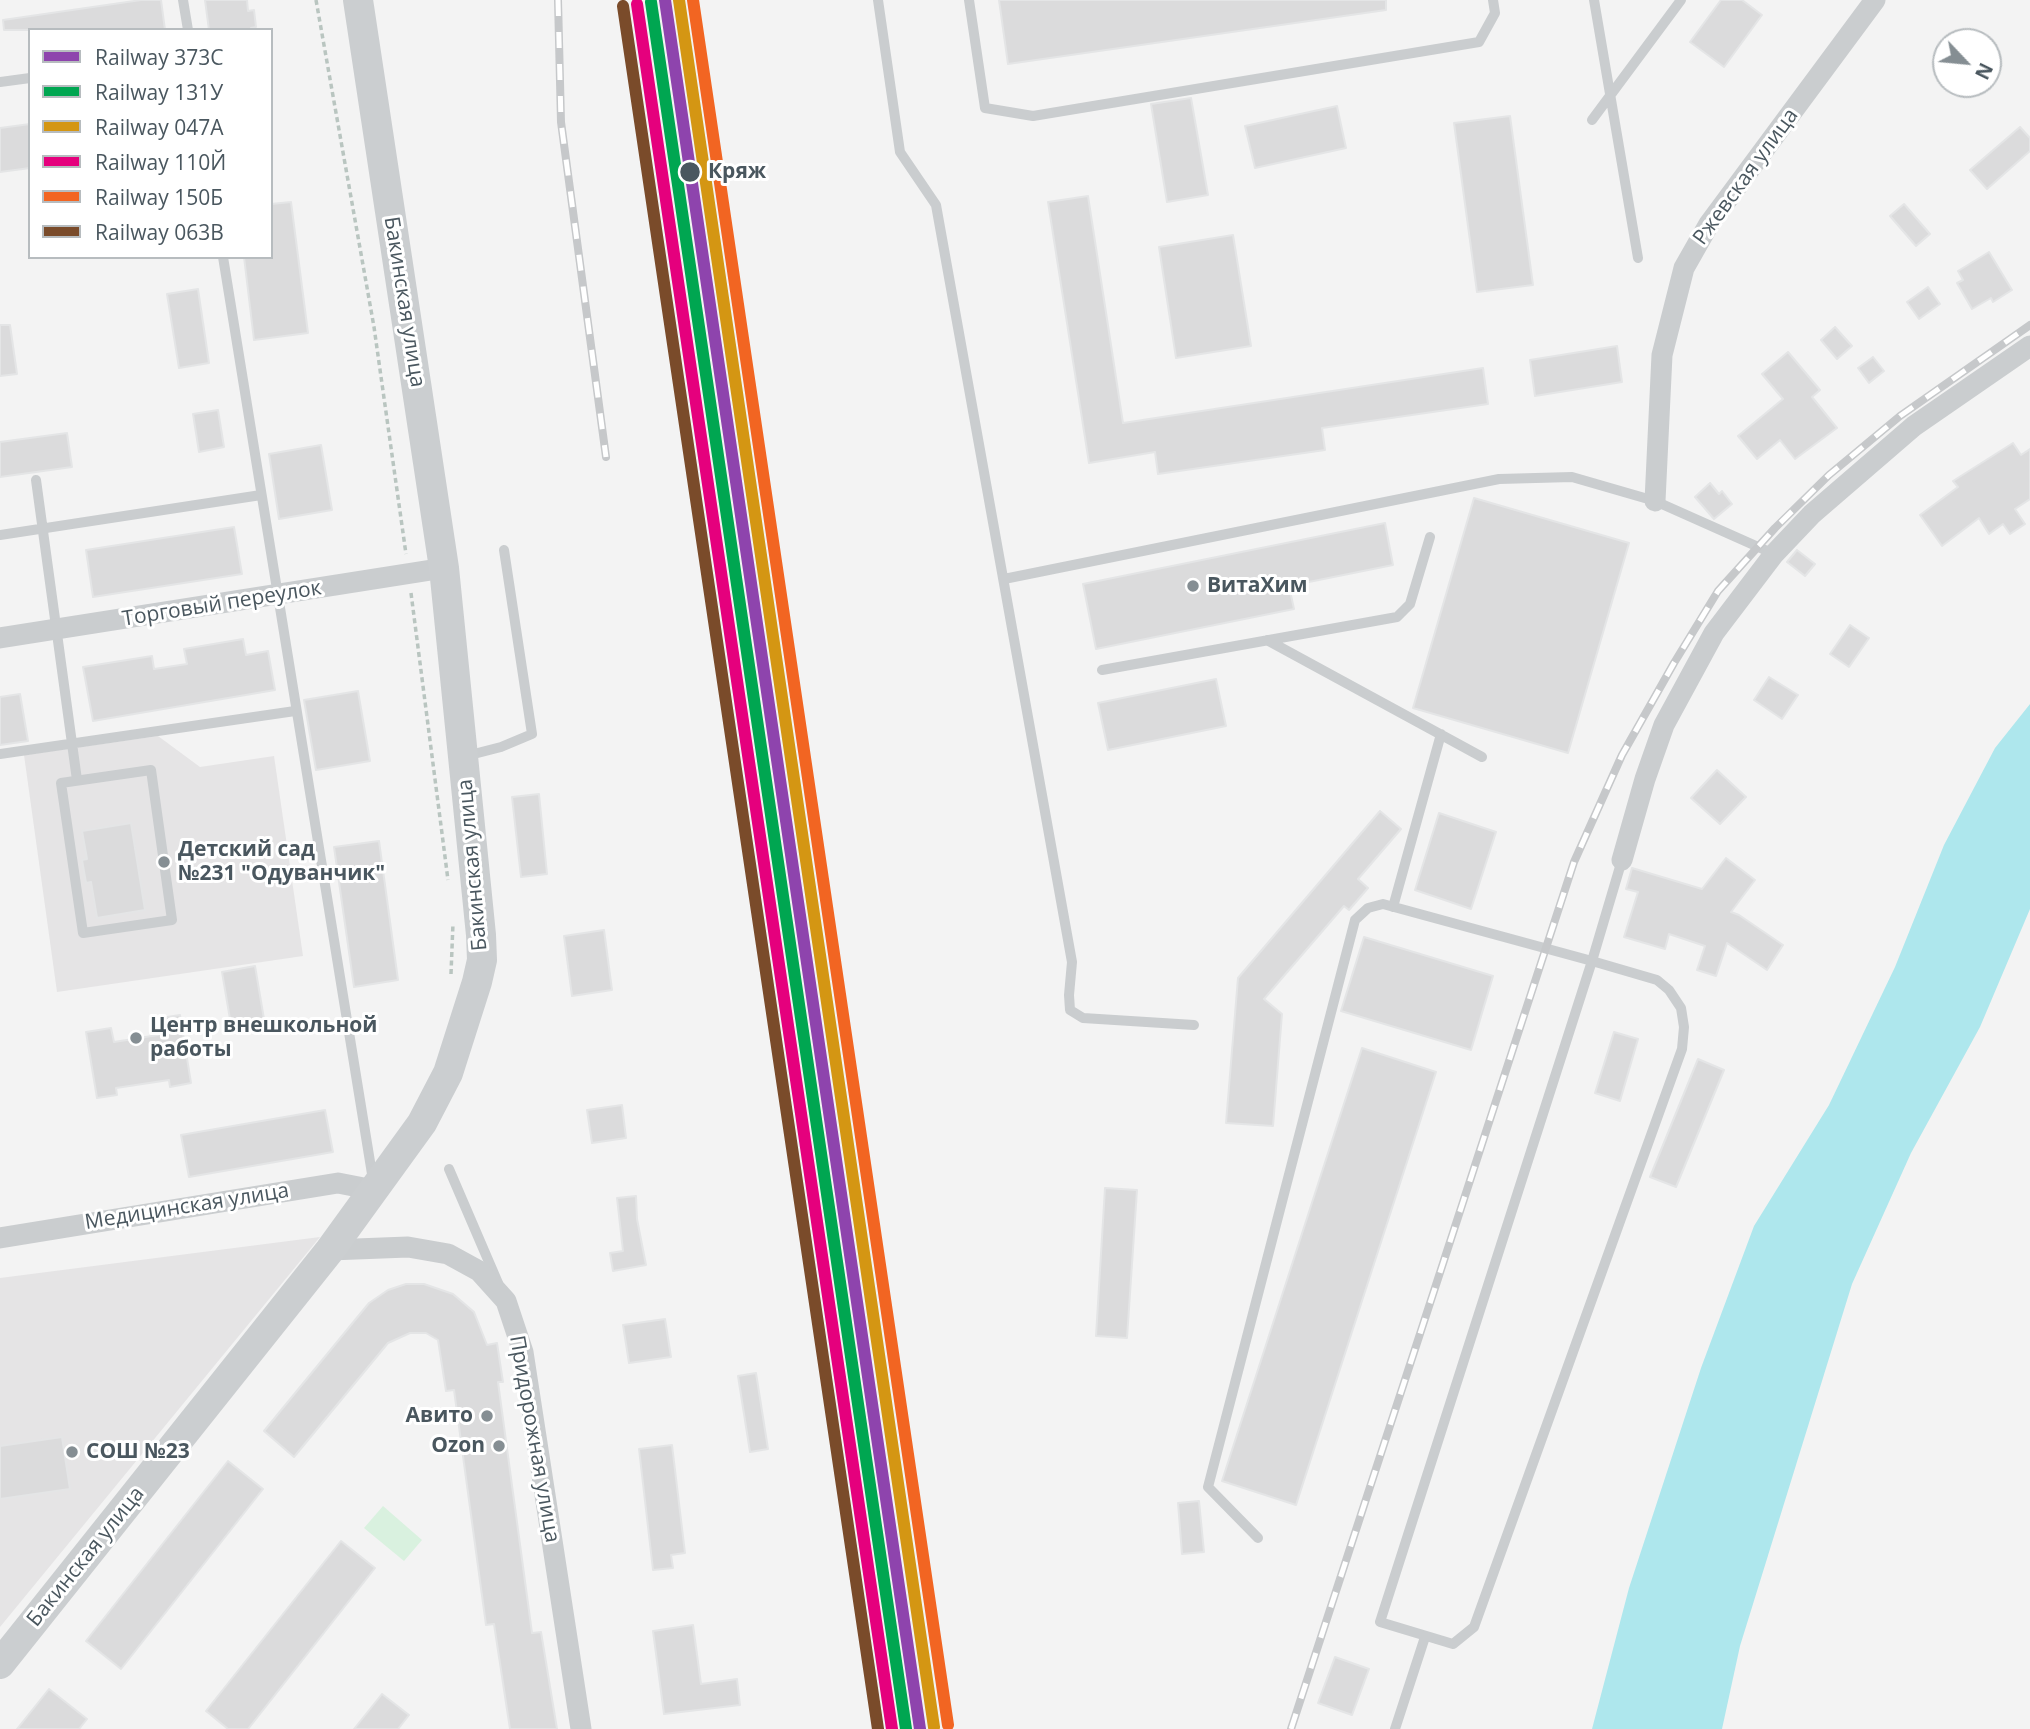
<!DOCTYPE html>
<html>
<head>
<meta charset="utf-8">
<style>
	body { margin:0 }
	#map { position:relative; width:2030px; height:1729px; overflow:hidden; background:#f3f3f3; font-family:"Open Sans",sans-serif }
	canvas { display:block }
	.legend { position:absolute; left:28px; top:28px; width:245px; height:231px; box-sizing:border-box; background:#fff; border:2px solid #b7bcbf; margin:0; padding:9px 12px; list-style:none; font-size:21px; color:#4a575f }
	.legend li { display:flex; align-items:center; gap:14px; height:35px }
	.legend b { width:35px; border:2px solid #b7bcbf }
	.north { position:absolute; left:1932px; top:28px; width:70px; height:70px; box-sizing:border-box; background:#fff; border:2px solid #b7bcbf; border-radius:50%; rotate:116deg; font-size:19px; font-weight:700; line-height:28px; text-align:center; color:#4a575f }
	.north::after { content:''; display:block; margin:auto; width:24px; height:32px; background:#858e93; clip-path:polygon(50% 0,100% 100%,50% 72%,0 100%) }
</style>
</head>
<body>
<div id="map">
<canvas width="2030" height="1729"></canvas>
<ul class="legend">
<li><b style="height:9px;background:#8e44ad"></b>Railway 373C</li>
<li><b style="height:9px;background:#00a651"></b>Railway 131У</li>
<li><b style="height:9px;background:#d49613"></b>Railway 047А</li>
<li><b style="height:9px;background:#e5007d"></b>Railway 110Й</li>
<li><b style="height:9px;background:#f26522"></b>Railway 150Б</li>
<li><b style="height:9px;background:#7a4b2a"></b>Railway 063В</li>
</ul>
<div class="north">N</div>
</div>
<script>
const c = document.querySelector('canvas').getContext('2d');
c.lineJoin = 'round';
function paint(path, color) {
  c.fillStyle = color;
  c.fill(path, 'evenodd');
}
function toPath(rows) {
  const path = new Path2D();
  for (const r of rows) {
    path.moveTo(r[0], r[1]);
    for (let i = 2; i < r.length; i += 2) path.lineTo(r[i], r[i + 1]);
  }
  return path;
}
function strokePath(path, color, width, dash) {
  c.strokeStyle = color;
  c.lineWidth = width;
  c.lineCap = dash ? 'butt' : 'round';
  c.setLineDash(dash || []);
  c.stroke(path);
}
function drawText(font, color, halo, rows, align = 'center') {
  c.font = font + ' "Open Sans",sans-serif';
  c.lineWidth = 6;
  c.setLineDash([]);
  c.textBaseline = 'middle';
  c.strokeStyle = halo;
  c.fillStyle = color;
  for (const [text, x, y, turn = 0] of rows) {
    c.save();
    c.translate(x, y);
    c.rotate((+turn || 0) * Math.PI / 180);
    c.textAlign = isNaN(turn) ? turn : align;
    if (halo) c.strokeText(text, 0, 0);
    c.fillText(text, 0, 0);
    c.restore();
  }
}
paint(toPath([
	[158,736,200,767,274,756,303,956,57,992,24,755],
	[320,1237,0,1627,0,1278]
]), '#e5e4e5');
paint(toPath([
	[383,1506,422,1540,404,1561,364,1528]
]), '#d9f1df');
paint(toPath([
	[2030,704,2030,909,1980,1027,1911,1153,1852,1284,1740,1646,1722,1729,1592,1729,1629,1588,1701,1368,1754,1226,1829,1105,1895,967,1944,845,1995,748]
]), '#aee7ed');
const building = toPath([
	[141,0,161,0,165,30,4,30,3,20,141,0],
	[205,0,247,0,248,11,254,10,256,27,251,28,251,30,209,30,205,0],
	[999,0,1386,0,1386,10,1008,64,999,0],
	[1721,0,1742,0,1762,15,1724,67,1690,42,1721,0],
	[1191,98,1208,195,1167,202,1151,104,1191,98],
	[1337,106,1346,148,1255,168,1245,126,1337,106],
	[1510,116,1533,285,1477,292,1454,123,1510,116],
	[30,124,30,168,0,172,0,128,30,124],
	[2020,127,2030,138,2030,151,1987,189,1970,170,2020,127],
	[1088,196,1123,423,1483,368,1488,404,1322,428,1325,450,1158,474,1155,452,1089,463,1048,202,1088,196],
	[291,202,308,333,254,340,244,257,271,257,271,204,291,202],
	[1904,204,1930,234,1916,246,1890,216,1904,204],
	[1233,235,1251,346,1176,358,1159,247,1233,235],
	[1989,252,2012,290,1993,302,1991,298,1972,309,1957,283,1963,280,1958,271,1989,252],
	[1928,287,1940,304,1919,319,1907,302,1928,287],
	[198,289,209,363,179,368,167,294,198,289],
	[0,325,10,325,17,374,0,376,0,325],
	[1835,327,1852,346,1837,359,1821,340,1835,327],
	[1617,346,1622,382,1535,396,1530,360,1617,346],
	[1788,352,1820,390,1812,397,1837,428,1795,459,1780,440,1757,459,1738,436,1783,399,1762,374,1788,352],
	[1873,357,1884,371,1869,383,1858,368,1873,357],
	[218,410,224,447,199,452,193,414,218,410],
	[67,433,72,467,0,477,0,442,67,433],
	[2013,443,2021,455,2030,449,2030,499,2015,509,2025,524,2010,534,2003,524,1989,534,1979,518,1942,546,1920,515,1958,487,1953,481,2013,443],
	[321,445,332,510,279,519,269,454,321,445],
	[1710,483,1719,494,1722,491,1732,504,1714,519,1695,497,1710,483],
	[1474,498,1629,543,1568,753,1413,708,1474,498],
	[1385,523,1393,565,1289,586,1294,609,1096,649,1083,584,1385,523],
	[234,527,242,574,93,597,86,550,234,527],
	[1797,550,1815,564,1805,576,1787,562,1797,550],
	[1850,625,1869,638,1849,667,1830,654,1850,625],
	[243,639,246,655,268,651,275,690,93,721,83,667,152,656,154,669,187,664,184,649,243,639],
	[1769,677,1798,695,1782,719,1754,700,1769,677],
	[1216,679,1226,726,1108,750,1098,703,1216,679],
	[358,691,370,761,316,770,304,700,358,691],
	[20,694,28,741,0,745,0,697,20,694],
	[1717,770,1746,797,1720,824,1691,798,1717,770],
	[539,794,547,874,521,877,512,797,539,794],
	[1380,811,1401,829,1358,879,1368,888,1349,910,1344,906,1264,999,1282,1014,1273,1126,1226,1123,1238,978,1380,811],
	[1439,813,1496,832,1471,909,1415,890,1439,813],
	[131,823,145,910,97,918,91,882,86,883,82,860,87,859,82,831,131,823],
	[379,841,398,980,354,987,334,847,379,841],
	[1726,858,1755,880,1731,912,1739,915,1783,945,1767,970,1727,943,1716,976,1697,970,1705,946,1669,934,1665,949,1624,937,1638,892,1626,889,1632,868,1702,889,1726,858],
	[604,930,612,990,572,996,564,936,604,930],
	[1364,937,1493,976,1471,1050,1341,1011,1364,937],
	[255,966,264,1019,231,1025,222,972,255,966],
	[180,1015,191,1083,170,1087,169,1080,116,1088,117,1095,97,1098,86,1032,111,1028,114,1042,158,1035,155,1019,180,1015],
	[1614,1032,1638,1039,1620,1101,1595,1093,1614,1032],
	[1362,1048,1436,1072,1296,1505,1222,1481,1362,1048],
	[1698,1059,1724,1070,1676,1187,1650,1177,1698,1059],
	[622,1105,626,1138,592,1143,587,1110,622,1105],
	[325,1110,333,1152,189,1177,181,1135,325,1110],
	[1105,1188,1137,1190,1127,1338,1096,1336,1105,1188],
	[636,1196,637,1219,646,1265,613,1271,610,1253,623,1251,617,1198,636,1196],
	[406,1284,424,1284,453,1294,474,1312,487,1345,497,1343,503,1382,498,1382,532,1633,541,1632,557,1729,510,1729,494,1624,486,1625,454,1390,446,1391,438,1340,426,1333,410,1333,388,1343,294,1457,264,1431,369,1303,388,1290,406,1284],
	[665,1319,671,1357,629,1363,623,1325,665,1319],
	[756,1373,768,1449,750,1452,738,1376,756,1373],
	[62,1437,70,1489,0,1499,0,1446,62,1437],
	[672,1445,685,1553,671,1555,673,1568,653,1570,639,1449,672,1445],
	[228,1461,263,1489,121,1669,86,1641,228,1461],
	[1199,1501,1204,1552,1182,1554,1178,1503,1199,1501],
	[341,1541,375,1568,248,1729,228,1729,206,1711,341,1541],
	[693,1625,701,1684,737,1679,740,1705,664,1714,653,1631,693,1625],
	[1335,1657,1369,1669,1352,1715,1318,1703,1335,1657],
	[49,1689,87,1719,79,1729,17,1729,49,1689],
	[382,1694,409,1715,398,1729,354,1729,382,1694]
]);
paint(building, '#dbdbdc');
strokePath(building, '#e4e5e6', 2);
strokePath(toPath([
	[316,0,374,327,406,554],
	[411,593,448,880],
	[451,974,453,923]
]), '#b9c5c0', 3.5, [5, 3.5]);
strokePath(toPath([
	[183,0,188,30],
	[878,0,900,152,936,205,1072,962,1069,995,1070,1010,1083,1018,1194,1025],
	[969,0,985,108,1033,116,1479,42,1495,13,1493,0],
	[1594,0,1638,258],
	[0,82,30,78],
	[1592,120,1681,0],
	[223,257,373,1180],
	[36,480,77,780],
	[0,535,261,495],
	[1004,579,1499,479,1572,477,1655,501,1774,554],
	[1267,640,1482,757],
	[1102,670,1397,617,1410,604,1430,537],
	[0,754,295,711],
	[466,756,501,747,532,734,504,550],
	[151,770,172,920,83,933,61,783,151,770],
	[1393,907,1441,734],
	[449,1169,498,1283],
	[1258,1538,1208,1487,1355,920,1368,908,1383,904,1592,961,1657,980,1669,990,1681,1008,1684,1027,1682,1049,1474,1627,1453,1644,1380,1622,1592,961,1622,860],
	[1395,1729,1425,1637]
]), '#cacdcf', 10);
strokePath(toPath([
	[1655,501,1662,355,1684,268,1709,224,1875,0],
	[0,638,444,568],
	[1622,860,1645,779,1664,725,1714,633,1774,554,1812,514,1914,426,2030,346],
	[0,1238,338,1183,374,1190],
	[330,1250,408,1247,448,1254,479,1271,506,1301,523,1352,581,1729]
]), '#cacdcf', 21);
strokePath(toPath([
	[0,1664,330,1250,422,1123,448,1073,477,982,482,960,481,935,444,568,358,0]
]), '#cbced0', 30);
const rail = toPath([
	[558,0,561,122,606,457],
	[1291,1729,1574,862,1622,755,1674,663,1718,591,1775,528,1829,475,1900,416,2030,325]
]);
strokePath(rail, '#c6c8ca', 8);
strokePath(rail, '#fff', 5, [16]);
strokePath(toPath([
	[665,0,920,1729]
]), '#8e44ad', 12);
strokePath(toPath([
	[651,2,906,1729]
]), '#00a651', 12);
strokePath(toPath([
	[679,0,934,1727]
]), '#d49613', 12);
strokePath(toPath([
	[637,4,892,1729]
]), '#e5007d', 12);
strokePath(toPath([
	[693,0,948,1725]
]), '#f26522', 12);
strokePath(toPath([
	[623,6,878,1729]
]), '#7a4b2a', 12);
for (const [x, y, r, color] of [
	[690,172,11,"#4a575f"],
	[1193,586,7,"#858e93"],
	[164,862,7,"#858e93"],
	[136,1038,7,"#858e93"],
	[487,1416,7,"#858e93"],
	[499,1446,7,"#858e93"],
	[72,1452,7,"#858e93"]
]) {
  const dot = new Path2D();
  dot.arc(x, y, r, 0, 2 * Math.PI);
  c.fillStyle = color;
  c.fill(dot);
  strokePath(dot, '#fff', 2.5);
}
drawText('bold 21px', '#4a575f', '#fff', [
	["Кряж",708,172]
], 'left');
drawText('21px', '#4a575f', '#fff', [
	["Ржевская улица",1746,177,-54],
	["Бакинская улица",404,302,81],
	["Торговый переулок",222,604,-9],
	["Бакинская улица",473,865,-95],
	["Медицинская улица",187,1207,-9],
	["Придорожная улица",534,1439,80],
	["Бакинская улица",86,1557,-51]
]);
drawText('bold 21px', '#4a575f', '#fff', [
	["ВитаХим",1207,586],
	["Детский сад",178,850],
	["№231 \"Одуванчик\"",178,874],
	["Центр внешкольной",150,1026],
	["работы",150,1050],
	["Авито",473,1416,"right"],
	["Ozon",485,1446,"right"],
	["СОШ №23",86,1452]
], 'left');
</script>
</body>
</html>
